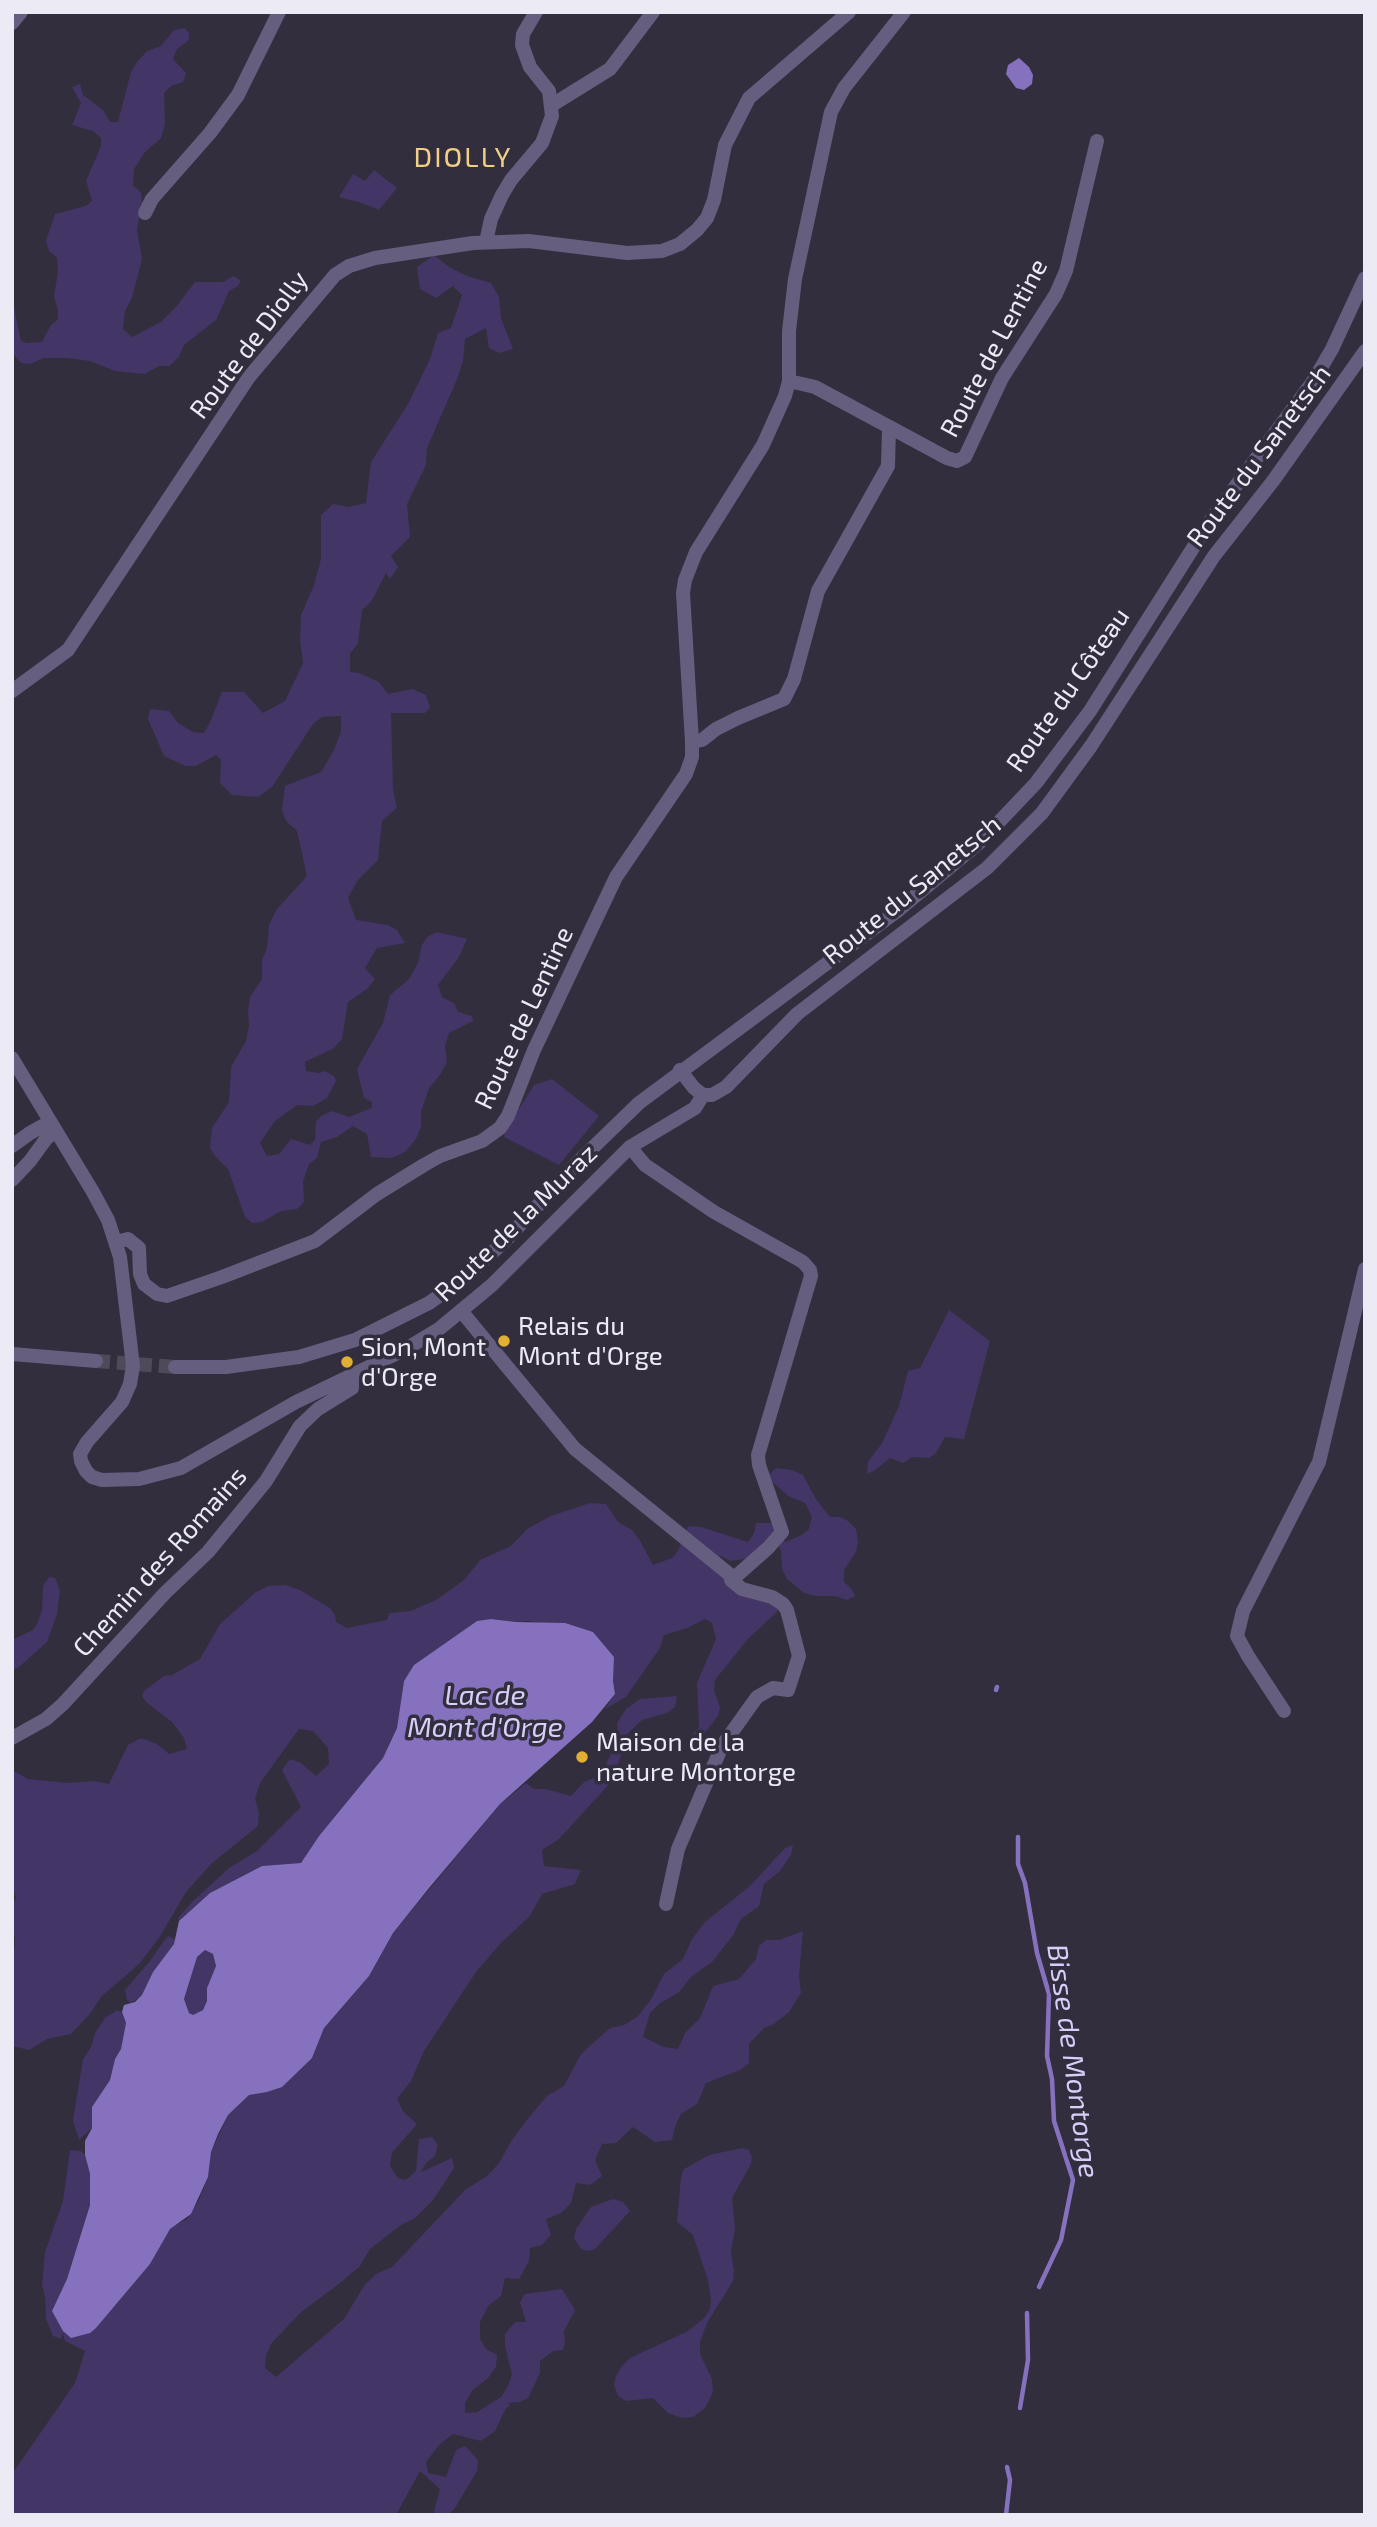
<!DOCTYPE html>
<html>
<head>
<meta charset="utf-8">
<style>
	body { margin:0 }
	#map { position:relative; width:1377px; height:2527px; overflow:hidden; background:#322e3e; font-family:"Exo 2",sans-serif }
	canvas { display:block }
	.frame { position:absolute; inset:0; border:14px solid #eceaf5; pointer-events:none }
</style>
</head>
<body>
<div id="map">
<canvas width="1377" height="2527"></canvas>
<div class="frame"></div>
</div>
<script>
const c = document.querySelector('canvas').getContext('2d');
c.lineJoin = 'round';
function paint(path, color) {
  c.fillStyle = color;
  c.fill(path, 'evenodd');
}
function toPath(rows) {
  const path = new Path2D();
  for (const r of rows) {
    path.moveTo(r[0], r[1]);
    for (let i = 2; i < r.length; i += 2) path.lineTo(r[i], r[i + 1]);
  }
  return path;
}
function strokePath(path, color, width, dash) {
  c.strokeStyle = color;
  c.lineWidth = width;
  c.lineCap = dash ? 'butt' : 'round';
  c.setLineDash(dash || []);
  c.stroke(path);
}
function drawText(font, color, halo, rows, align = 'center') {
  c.font = font + ' "Exo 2",sans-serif';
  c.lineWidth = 7;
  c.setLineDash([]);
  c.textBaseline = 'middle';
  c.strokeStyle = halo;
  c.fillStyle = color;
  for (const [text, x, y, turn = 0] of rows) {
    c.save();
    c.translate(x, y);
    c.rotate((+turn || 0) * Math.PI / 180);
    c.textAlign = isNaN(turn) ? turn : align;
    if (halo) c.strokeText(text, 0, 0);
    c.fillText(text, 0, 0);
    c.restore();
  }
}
paint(toPath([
	[185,28,189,33,189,40,177,49,173,59,186,73,183,82,171,86,164,93,165,124,161,138,145,152,134,169,133,185,141,193,142,202,137,230,142,259,132,298,125,311,123,329,132,337,161,322,176,307,195,282,223,282,234,276,241,281,238,286,229,291,216,320,184,345,179,357,169,366,159,366,145,374,115,371,90,361,67,358,44,358,30,364,21,363,14,355,12,347,12,298,21,341,27,343,42,342,51,325,58,319,58,310,54,296,58,272,57,258,49,251,46,241,55,214,86,206,92,201,86,181,101,146,101,138,93,131,72,125,81,103,72,87,80,84,83,95,103,110,110,122,118,122,131,72,137,62,147,51,161,46,174,30],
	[374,170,397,188,379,210,362,203,339,197,353,174,365,181],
	[434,255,449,267,467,276,491,283,499,297,501,318,513,349,499,353,489,348,486,328,465,339,463,361,458,377,427,448,426,465,407,504,410,537,391,556,398,567,390,579,386,573,371,602,362,610,358,643,350,654,350,672,359,673,379,682,388,694,413,689,426,695,430,708,425,713,391,713,393,789,397,808,382,821,378,860,358,880,348,898,356,920,388,925,397,930,405,943,377,948,365,968,375,979,367,989,348,1002,342,1039,334,1048,305,1062,306,1071,319,1073,325,1071,334,1076,336,1081,327,1098,313,1106,297,1105,275,1121,260,1143,267,1156,279,1154,291,1139,310,1145,315,1140,316,1122,321,1116,332,1111,349,1117,372,1108,372,1102,364,1098,357,1069,383,1023,390,995,409,979,418,963,422,945,427,937,437,932,467,939,459,957,438,985,442,997,454,1003,458,1012,472,1016,473,1021,449,1033,445,1046,447,1062,440,1075,429,1088,421,1112,421,1127,416,1139,405,1152,392,1158,371,1157,367,1134,353,1126,337,1137,321,1142,317,1158,309,1164,303,1182,304,1202,297,1209,281,1211,262,1222,252,1223,245,1217,228,1169,215,1156,210,1148,212,1128,229,1102,231,1067,246,1041,249,1025,248,1011,250,997,262,979,262,960,267,948,269,925,277,909,307,876,297,831,286,821,282,810,285,786,321,772,334,750,341,731,341,716,322,717,313,724,272,787,258,797,232,795,220,783,221,760,216,755,196,766,186,766,164,756,148,719,150,709,169,711,178,723,193,732,204,733,211,720,222,692,244,692,263,713,285,701,303,663,300,641,301,615,314,585,321,559,321,515,333,504,349,507,366,503,371,462,408,404,430,359,438,333,451,328,462,295,453,286,436,298,420,289,417,267],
	[552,1079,599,1116,559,1165,504,1137,505,1131,534,1085],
	[949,1310,990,1341,964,1439,945,1437,936,1453,929,1458,912,1457,903,1463,890,1458,874,1471,867,1474,868,1462,882,1443,899,1406,908,1371,920,1368],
	[776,1468,792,1470,803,1475,816,1499,830,1517,840,1517,848,1521,856,1529,858,1542,856,1552,844,1570,844,1582,852,1589,855,1596,847,1600,835,1596,815,1596,804,1593,787,1579,782,1569,781,1551,777,1543,764,1541,759,1551,744,1559,730,1561,721,1556,714,1561,754,1595,780,1609,748,1639,715,1680,714,1690,720,1707,718,1716,694,1747,687,1741,699,1727,697,1683,716,1639,712,1623,705,1619,687,1628,664,1635,660,1648,626,1697,605,1709,615,1694,613,1681,614,1657,593,1632,528,1621,516,1622,491,1619,477,1621,414,1665,404,1681,397,1728,383,1758,319,1836,301,1863,262,1866,210,1893,179,1921,178,1918,192,1902,229,1868,257,1851,301,1807,282,1770,290,1759,301,1763,316,1776,329,1764,328,1748,313,1731,299,1729,260,1783,255,1799,259,1813,258,1826,211,1864,186,1892,159,1938,139,1964,101,1997,90,2014,71,2034,47,2039,29,2050,12,2046,12,1974,14,1971,13,1961,15,1943,12,1907,16,1898,12,1885,12,1770,28,1779,68,1783,94,1781,109,1784,128,1745,141,1738,157,1744,169,1754,187,1749,184,1738,172,1722,146,1702,142,1696,144,1691,164,1676,172,1675,200,1659,220,1624,256,1592,268,1586,285,1585,300,1590,330,1608,335,1615,336,1622,347,1628,387,1620,389,1613,411,1611,436,1600,464,1580,480,1560,511,1546,527,1529,551,1516,590,1503,606,1504,618,1522,632,1530,639,1539,653,1565,672,1558,678,1551,688,1526,701,1527,748,1542,754,1533,756,1523,773,1523,785,1542,802,1535,809,1529,812,1517,805,1503,788,1496,767,1477],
	[49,1577,55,1578,60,1590,57,1614,47,1642,19,1667,12,1670,12,1640,33,1630,37,1624,42,1610,43,1586],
	[677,1696,675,1707,667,1713,642,1720,628,1733,613,1780,559,1839,542,1850,544,1866,581,1870,575,1884,542,1894,530,1916,501,1943,476,1972,424,2051,411,2081,397,2099,403,2111,417,2124,392,2153,390,2166,398,2178,406,2180,416,2171,419,2139,432,2137,438,2145,435,2156,427,2162,421,2172,452,2158,454,2168,445,2182,433,2200,415,2218,401,2225,370,2249,360,2266,339,2284,301,2312,271,2344,266,2356,265,2368,276,2377,344,2319,364,2286,376,2274,392,2267,465,2190,487,2176,499,2163,512,2140,529,2117,547,2096,564,2086,581,2054,610,2028,624,2025,637,2017,650,2001,664,1974,683,1959,692,1939,705,1922,750,1886,785,1848,793,1845,791,1855,780,1871,764,1884,759,1906,741,1919,734,1934,712,1962,692,1976,679,1992,659,2004,650,2013,643,2037,664,2047,678,2049,685,2033,700,2018,713,1986,739,1979,756,1959,759,1946,766,1940,779,1940,803,1931,799,1976,801,1993,789,2012,774,2024,764,2028,749,2044,749,2063,740,2070,706,2083,697,2104,681,2114,675,2127,672,2140,655,2142,633,2127,616,2143,602,2144,595,2160,602,2176,590,2185,576,2183,571,2203,561,2213,546,2219,551,2235,542,2245,530,2248,529,2261,519,2279,505,2278,501,2296,489,2305,480,2322,480,2339,486,2349,497,2355,496,2367,488,2378,472,2391,465,2403,465,2413,477,2412,501,2397,508,2386,512,2374,505,2346,505,2334,515,2322,526,2322,520,2302,525,2294,562,2289,575,2310,564,2331,565,2343,563,2350,553,2351,540,2361,540,2373,528,2398,520,2402,508,2403,510,2406,506,2408,495,2431,481,2441,453,2434,440,2444,426,2462,428,2473,446,2477,456,2450,465,2446,478,2460,477,2471,455,2508,448,2515,433,2515,440,2489,420,2471,396,2515,12,2515,12,2474,75,2383,85,2351,65,2341,63,2333,61,2339,53,2336,46,2319,45,2297,42,2285,45,2252,63,2201,70,2150,81,2151,85,2155,90,2174,90,2205,67,2279,52,2311,61,2325,96,2328,150,2264,170,2228,187,2219,199,2200,208,2177,211,2152,228,2115,249,2095,256,2093,312,2058,324,2028,369,1976,393,1933,500,1804,526,1783,534,1789,546,1789,571,1796,584,1782,597,1777,605,1766,618,1740,617,1723,626,1709,640,1699],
	[169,1936,175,1940,174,1944,153,1972,143,1995,131,2003,127,2000,125,1990,150,1961,166,1938],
	[205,1950,213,1954,216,1966,207,1988,207,2001,203,2010,193,2015,189,2013,184,1999,197,1957],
	[117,2010,122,2012,126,2023,121,2049,115,2059,110,2080,92,2107,92,2128,79,2140,73,2120,83,2059,91,2047,95,2033,105,2018],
	[742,2148,749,2150,752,2157,751,2164,732,2198,735,2229,731,2251,734,2271,733,2281,707,2323,700,2342,700,2354,712,2379,713,2392,705,2408,693,2417,682,2418,668,2413,653,2398,626,2401,618,2396,614,2385,616,2376,622,2366,630,2358,688,2331,704,2318,710,2309,711,2300,708,2280,693,2235,677,2222,681,2177,684,2169,709,2155],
	[613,2199,623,2202,630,2211,595,2249,589,2251,581,2249,574,2238,576,2229,591,2207]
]), '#433566');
paint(toPath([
	[1019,58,1029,67,1033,75,1032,84,1024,90,1016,88,1006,74,1008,65],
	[491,1619,516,1622,565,1623,593,1632,614,1657,613,1681,615,1694,592,1722,500,1804,429,1888,393,1933,369,1976,324,2028,312,2058,282,2087,267,2092,249,2095,228,2115,218,2134,211,2152,208,2177,191,2214,170,2229,150,2264,96,2328,90,2333,71,2338,63,2331,52,2311,67,2279,90,2205,90,2174,85,2155,85,2141,92,2128,92,2107,110,2080,115,2059,121,2049,126,2023,122,2012,124,2005,135,2002,142,1995,153,1972,174,1944,179,1921,210,1893,262,1866,301,1863,319,1836,383,1758,397,1728,404,1681,414,1665,477,1621],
	[205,1950,213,1954,216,1966,207,1988,207,2001,203,2010,193,2015,189,2013,184,1999,197,1957]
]), '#8671bf');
strokePath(toPath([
	[996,1690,997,1687],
	[1018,1837,1018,1864,1025,1883,1037,1953,1049,1994,1047,2056,1052,2079,1054,2121,1073,2180,1061,2240,1039,2287],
	[1020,2408,1028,2360,1027,2313],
	[1006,2515,1010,2480,1007,2467]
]), '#8671bf', 4.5);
strokePath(toPath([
	[96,1361,175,1367]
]), '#4e4a59', 14, [14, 7]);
strokePath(toPath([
	[12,23,21,12],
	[552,105,610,69,653,12],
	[145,213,152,199,210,133,238,95,279,12],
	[486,242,491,219,502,195,511,180,542,143,552,116,549,91,530,67,522,45,523,34,536,12],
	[789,381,815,387,947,458,957,461,965,457,1002,378,1056,294,1066,271,1097,141],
	[12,691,68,650,249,377,335,275,349,266,375,258,473,243,529,241,627,253,662,251,680,244,697,230,707,218,714,200,725,145,749,98,849,12],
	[692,742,702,740,716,729,738,718,784,699,794,679,818,591,888,466,889,428],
	[12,1058,93,1192,108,1220,120,1257,133,1366,130,1384,122,1402,87,1442,80,1454,81,1461,86,1471,92,1477,102,1480,139,1479,181,1468,296,1402,404,1350,439,1329,492,1285,630,1147,695,1108,703,1095],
	[680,1070,694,1088,703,1095],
	[703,1095,712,1095,726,1087,797,1014,987,868,1042,813,1091,746,1214,556,1273,481,1365,351],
	[12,1146,30,1133,50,1122],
	[12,1180,30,1161,46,1139,55,1131],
	[116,1242,128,1239,139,1248,140,1274,144,1284,157,1294,167,1296,222,1277,315,1241,377,1194,424,1165,440,1156,482,1141,500,1128,508,1116,534,1050,616,877,686,774,692,757,692,742,683,593,685,580,696,552,763,445,785,396,789,381,789,331,795,279,831,112,844,88,904,12],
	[462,1312,575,1449,734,1578,768,1548,782,1532,759,1465,758,1455,811,1276,810,1270,803,1262,714,1212,645,1165,630,1147],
	[12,1354,96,1361],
	[175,1367,226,1367,299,1357,355,1340,429,1303,463,1279,506,1240,577,1163,639,1103,896,912,980,842,1036,783,1090,711,1210,521,1312,383,1332,349,1365,278],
	[1284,1711,1248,1656,1237,1636,1243,1611,1319,1462,1365,1269],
	[12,1738,46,1719,63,1704,165,1593,208,1552,266,1481,300,1426,318,1409,352,1388,352,1375],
	[666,1904,678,1849,722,1746,757,1697,773,1688,788,1690,799,1656,787,1610,783,1604,772,1597,742,1589,731,1580]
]), '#655e7f', 14);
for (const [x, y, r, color] of [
	[504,1341,7,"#e1af34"],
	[347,1362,7,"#e1af34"],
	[582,1757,7,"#e1af34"]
]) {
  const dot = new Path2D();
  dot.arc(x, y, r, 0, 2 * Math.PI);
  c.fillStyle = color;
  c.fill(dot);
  strokePath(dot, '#322e3e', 2.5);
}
drawText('26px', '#eceaf5', '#322e3e', [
	["Route de Diolly",249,345,-53],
	["Route de Lentine",994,348,-62],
	["Route du Sanetsch",1259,456,-53],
	["Route du Côteau",1068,690,-55],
	["Route du Sanetsch",912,890,-39],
	["Route de Lentine",524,1018,-65],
	["Route de la Muraz",516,1223,-44],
	["Chemin des Romains",160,1562,-48]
]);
drawText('26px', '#eceaf5', '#322e3e', [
	["Relais du",518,1326],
	["Mont d'Orge",518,1356],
	["Sion, Mont",361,1347],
	["d'Orge",361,1377],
	["Maison de la",596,1742],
	["nature Montorge",596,1772]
], 'left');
c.letterSpacing = '2px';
drawText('28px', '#f1cf85', '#322e3e', [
	["DIOLLY",463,158]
]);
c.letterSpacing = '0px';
drawText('italic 28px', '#d8cef9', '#322e3e', [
	["Lac de",485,1696],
	["Mont d'Orge",485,1728],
	["Bisse de Montorge",1073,2061,82]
]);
</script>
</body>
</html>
